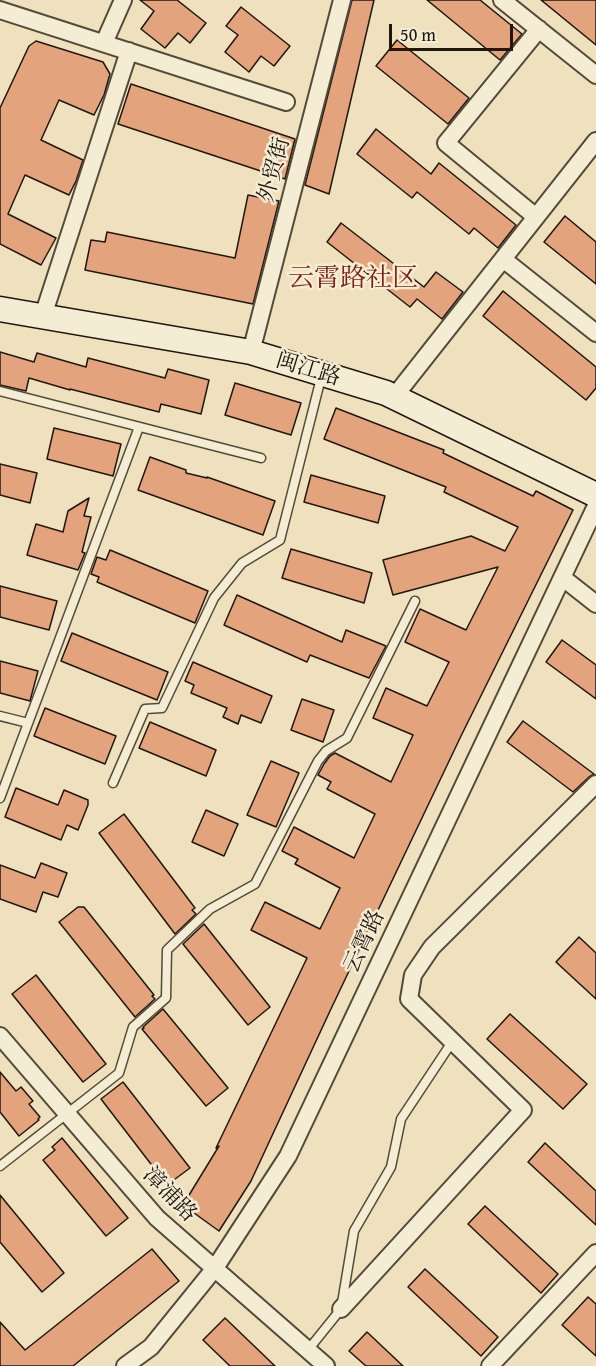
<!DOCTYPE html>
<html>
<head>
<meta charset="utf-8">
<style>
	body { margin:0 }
	#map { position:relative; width:596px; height:1366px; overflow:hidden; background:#efe1bd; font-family:"Gentium Book Plus",serif }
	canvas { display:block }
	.scale { position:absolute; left:389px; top:24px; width:124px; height:27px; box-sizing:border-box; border:3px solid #211710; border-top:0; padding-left:8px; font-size:18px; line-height:21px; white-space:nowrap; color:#211710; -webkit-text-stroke:4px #f5ecd4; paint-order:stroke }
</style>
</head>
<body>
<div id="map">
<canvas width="596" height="1366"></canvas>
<div class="scale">50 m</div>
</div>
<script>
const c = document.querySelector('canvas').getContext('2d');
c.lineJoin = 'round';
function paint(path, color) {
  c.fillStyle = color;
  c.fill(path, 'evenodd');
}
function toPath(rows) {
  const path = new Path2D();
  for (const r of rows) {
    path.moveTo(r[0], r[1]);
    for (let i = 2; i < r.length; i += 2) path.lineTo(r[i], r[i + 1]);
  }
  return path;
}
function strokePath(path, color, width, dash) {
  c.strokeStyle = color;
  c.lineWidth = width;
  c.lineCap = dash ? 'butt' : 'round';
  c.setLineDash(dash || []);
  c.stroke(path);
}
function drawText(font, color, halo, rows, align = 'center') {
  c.font = font + ' "Gentium Book Plus","Noto Serif SC",serif';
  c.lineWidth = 5;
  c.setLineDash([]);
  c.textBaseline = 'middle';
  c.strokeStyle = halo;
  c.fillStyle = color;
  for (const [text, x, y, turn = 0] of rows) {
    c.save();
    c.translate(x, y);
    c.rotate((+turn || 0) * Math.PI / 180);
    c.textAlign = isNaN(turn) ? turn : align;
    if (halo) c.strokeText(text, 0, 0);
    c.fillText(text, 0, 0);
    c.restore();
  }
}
const building = toPath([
	[140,0,177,0,206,23,190,43,178,33,165,48,141,29,154,11,140,0],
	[352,0,374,0,329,194,305,185,352,0],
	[427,0,480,0,522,34,500,60,427,0],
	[541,0,596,0,596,45,541,0],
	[241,7,290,46,274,66,261,56,249,72,225,52,238,35,226,26,241,7],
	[397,40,469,98,448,124,376,66,397,40],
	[36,41,103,62,110,74,104,95,94,115,59,100,41,140,83,160,76,181,69,195,25,175,8,214,56,238,41,265,0,244,0,108,29,46,36,41],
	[131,84,295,139,285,179,118,124,131,84],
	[376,129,431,174,439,163,516,225,498,248,474,228,469,234,417,192,412,198,357,154,376,129],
	[248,195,279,201,253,304,85,270,91,240,105,242,107,232,235,258,248,195],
	[565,216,596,242,596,284,544,242,565,216],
	[341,223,424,287,436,272,463,292,442,319,417,299,410,307,327,242,341,223],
	[503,291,596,367,596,388,586,400,483,316,503,291],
	[0,352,34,362,37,353,86,367,88,358,165,378,168,369,209,380,201,414,161,404,159,412,70,389,70,390,29,378,26,391,0,385,0,352],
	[235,383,301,403,291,435,225,415,235,383],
	[336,408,444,450,443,453,533,496,536,491,573,510,461,736,330,1011,251,1181,219,1231,183,1205,219,1146,216,1148,307,958,251,930,265,902,320,929,340,888,295,864,298,859,282,851,294,827,354,858,375,814,327,789,331,782,318,775,324,764,330,756,335,753,391,782,413,735,373,718,386,688,427,706,449,662,405,642,420,609,466,630,498,567,393,595,383,560,471,536,505,551,518,527,444,492,446,487,324,439,336,408],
	[54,428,121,444,113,476,47,459,54,428],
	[150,457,186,470,186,473,207,478,207,477,275,501,263,535,138,490,150,457],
	[0,464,37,473,30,503,0,495,0,464],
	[311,475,385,496,378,523,304,502,311,475],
	[89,498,84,516,91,517,82,552,85,553,78,570,27,555,36,524,63,532,68,511,89,498],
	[291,549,372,573,364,603,282,578,291,549],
	[110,550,208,591,195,623,97,582,99,577,91,574,97,557,106,560,110,550],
	[0,586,57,601,49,630,0,617,0,586],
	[237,595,342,642,346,630,386,646,369,678,310,655,307,662,224,625,237,595],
	[72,633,168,672,157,700,61,661,72,633],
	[562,640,596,665,596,699,546,662,562,640],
	[0,661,38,671,30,701,0,693,0,661],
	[193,662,272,696,261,723,241,715,238,724,223,717,227,708,191,693,194,685,185,681,193,662],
	[302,699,334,710,323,742,291,730,302,699],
	[45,708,116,736,105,764,34,736,45,708],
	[523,721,594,774,589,777,573,792,507,742,523,721],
	[150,722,216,750,206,776,139,748,150,722],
	[271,761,299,773,276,827,247,815,271,761],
	[16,788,58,805,64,790,88,800,88,805,78,830,67,825,61,840,5,817,16,788],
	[206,810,238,824,224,856,192,842,206,810],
	[124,814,195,908,192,910,196,914,175,934,99,833,124,814],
	[41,863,67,873,58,897,43,892,36,912,0,899,0,865,35,878,41,863],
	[78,907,84,907,154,995,152,996,155,999,135,1017,59,922,78,907],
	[204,924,270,1007,248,1025,183,944,204,924],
	[579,937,596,953,596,999,556,962,579,937],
	[36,975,106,1064,83,1082,12,994,36,975],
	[163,1009,228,1088,206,1106,142,1029,144,1028,143,1027,163,1009],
	[510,1014,587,1084,563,1109,487,1039,510,1014],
	[0,1072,16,1091,21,1087,33,1101,29,1104,40,1117,38,1119,39,1120,19,1136,0,1112,0,1072],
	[123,1082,190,1168,167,1185,101,1099,123,1082],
	[62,1138,128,1218,106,1236,43,1160,55,1150,52,1147,62,1138],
	[545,1143,596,1191,596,1225,528,1162,545,1143],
	[0,1195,64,1273,42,1292,0,1242,0,1195],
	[485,1206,558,1274,541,1293,468,1224,485,1206],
	[152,1249,179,1281,73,1366,0,1366,0,1322,25,1350,152,1249],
	[425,1269,498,1337,481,1356,408,1287,425,1269],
	[588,1297,596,1304,596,1356,562,1325,588,1297],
	[225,1318,275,1366,230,1366,203,1340,225,1318],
	[367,1332,403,1366,366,1366,349,1351,367,1332]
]);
paint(building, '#e2a37d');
strokePath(building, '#211710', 1.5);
const lane = toPath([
	[0,391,261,458],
	[0,716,28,723],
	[113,783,145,709,162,708,214,598,242,563,280,540,322,374],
	[0,798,139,427],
	[0,1166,119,1073,133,1027,166,998,167,950,210,909,255,884,318,761,326,751,347,738,415,601],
	[308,1350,341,1309,354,1231,391,1167,401,1119,452,1042]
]);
const street = toPath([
	[502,0,596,75],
	[0,10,286,102],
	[104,43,123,0],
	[536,217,446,143,539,29],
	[503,259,596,333],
	[43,316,129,51],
	[251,352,342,0],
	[394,397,596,141],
	[563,578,596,604],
	[0,1036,157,1218,326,1366],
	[341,1309,523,1110,409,999,413,975,432,947,596,784],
	[125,1366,151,1347,215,1268,288,1156,596,506],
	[490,1366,596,1253]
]);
const secondary = toPath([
	[0,309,251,352,386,393,596,495]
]);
strokePath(lane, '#544a3b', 11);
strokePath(street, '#544a3b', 20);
strokePath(secondary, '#211710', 27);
strokePath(lane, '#f5ecd4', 8);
strokePath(street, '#f5ecd4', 16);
strokePath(secondary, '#f5ecd4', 24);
drawText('22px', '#211710', '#f5ecd4', [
	["外贸街",275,170,-75],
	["闽江路",308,370,17],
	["云霄路",365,942,-65],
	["漳浦路",169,1195,46]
]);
drawText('26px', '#7a1f14', '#f5ecd4', [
	["云霄路社区",353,279]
]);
</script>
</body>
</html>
